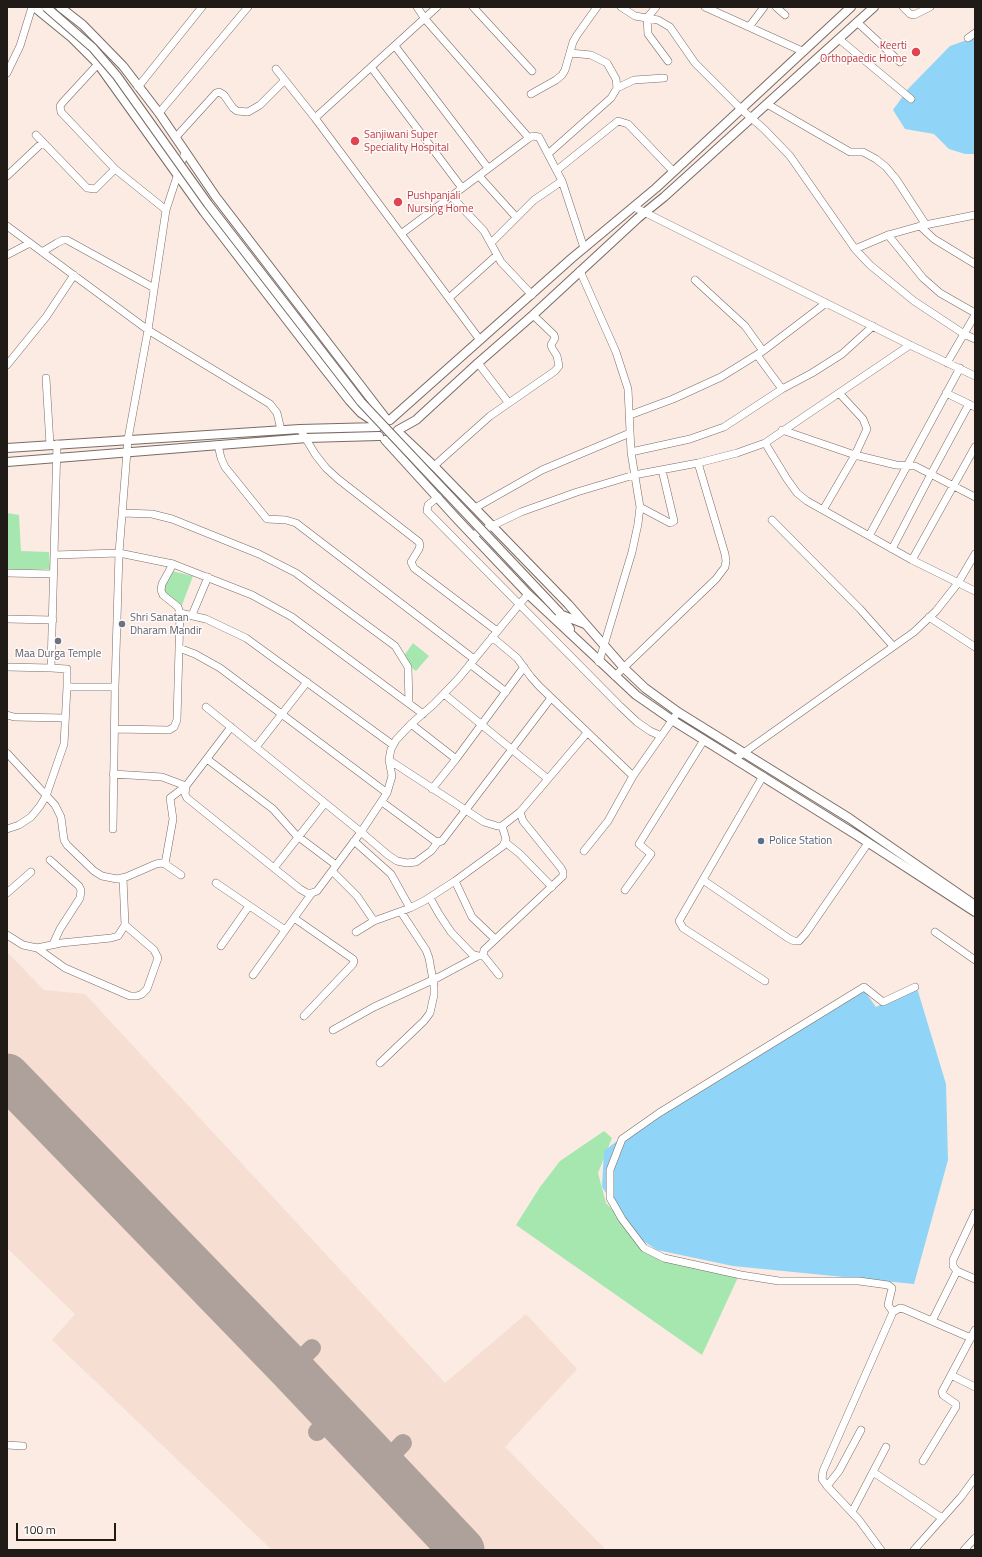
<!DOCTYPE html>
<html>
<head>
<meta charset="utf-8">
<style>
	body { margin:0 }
	#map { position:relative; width:982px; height:1557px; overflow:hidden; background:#fcebe3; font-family:"Titillium Web",sans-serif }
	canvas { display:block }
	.frame { position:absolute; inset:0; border:8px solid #211b18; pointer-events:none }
	.scale { position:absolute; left:16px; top:1523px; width:100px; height:18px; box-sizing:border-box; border:2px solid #211b18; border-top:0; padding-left:5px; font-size:12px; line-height:14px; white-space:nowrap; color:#211b18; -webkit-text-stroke:3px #fffbfa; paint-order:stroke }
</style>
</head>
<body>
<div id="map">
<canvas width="982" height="1557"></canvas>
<div class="frame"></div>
<div class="scale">100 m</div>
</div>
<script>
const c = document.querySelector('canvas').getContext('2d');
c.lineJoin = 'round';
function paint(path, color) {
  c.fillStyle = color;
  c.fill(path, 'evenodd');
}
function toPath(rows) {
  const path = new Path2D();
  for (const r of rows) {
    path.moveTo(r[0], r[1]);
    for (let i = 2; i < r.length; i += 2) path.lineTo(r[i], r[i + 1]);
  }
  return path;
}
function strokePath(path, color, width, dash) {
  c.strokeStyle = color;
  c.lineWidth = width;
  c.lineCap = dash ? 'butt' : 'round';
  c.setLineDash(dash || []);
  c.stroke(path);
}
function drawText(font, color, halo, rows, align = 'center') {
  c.font = font + ' "Titillium Web",sans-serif';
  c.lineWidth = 3;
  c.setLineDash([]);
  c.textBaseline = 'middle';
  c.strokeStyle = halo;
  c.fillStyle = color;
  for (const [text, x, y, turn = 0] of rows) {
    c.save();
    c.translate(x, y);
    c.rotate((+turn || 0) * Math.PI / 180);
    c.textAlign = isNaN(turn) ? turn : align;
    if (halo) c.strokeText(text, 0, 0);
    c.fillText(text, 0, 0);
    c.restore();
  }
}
paint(toPath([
	[7,952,44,990,85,994,445,1383,526,1314,577,1369,505,1447,606,1550,272,1550,52,1340,75,1314,7,1248]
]), '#f6ded3');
paint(toPath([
	[7,513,19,515,21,551,49,552,50,569,7,570],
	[167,570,193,576,182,605,159,592],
	[413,643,429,656,416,671,401,660],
	[604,1131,612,1138,598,1173,606,1203,652,1251,740,1273,702,1355,516,1225,540,1187,560,1161]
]), '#a6e7b0');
paint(toPath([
	[975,37,975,154,965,154,949,149,934,134,905,129,893,110,908,89,950,46],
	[917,988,946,1084,948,1160,914,1284,733,1266,657,1250,633,1234,602,1187,604,1151,652,1114,863,989,876,1007]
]), '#90d5f7');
strokePath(toPath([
	[291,1369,312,1348],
	[317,1432,333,1414],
	[381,1466,403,1443]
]), '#aea09a', 18);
strokePath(toPath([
	[7,1076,291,1369,462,1550]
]), '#aea09a', 45);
const minor = toPath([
	[437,7,315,118,480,340],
	[473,7,532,71],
	[621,7,635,16,658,20,670,27,695,63,741,109,764,129,790,156,855,249,870,265,914,301,964,334,975,339],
	[656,7,647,18,648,34,668,61],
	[705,7,802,51],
	[776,7,785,15],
	[903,7,910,14,914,15,930,7],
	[857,22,900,62],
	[749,27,764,7],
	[968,38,975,33],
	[839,39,911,99],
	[395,46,488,168],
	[98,64,63,102,60,106,61,112,115,169,166,210],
	[371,67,462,188],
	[276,69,315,118],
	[7,73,20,46,32,7],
	[138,87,202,7],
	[617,88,634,80,664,78],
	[531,94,556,80,562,75,565,70,573,42,577,35,597,7],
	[767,104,850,152,863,152,876,159,886,167,896,179,926,225],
	[159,113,248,7],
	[36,135,87,188,95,189,115,169],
	[176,137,216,93,219,92,224,95,233,108,237,111,248,112,260,105,285,80],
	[529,138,533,136,539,137,562,181,584,248],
	[548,154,611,98,617,88,616,79,607,63,591,55,570,53],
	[557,170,618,121,628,124,673,171],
	[7,176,43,142],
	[479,176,516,217],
	[451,196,484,231,501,262,532,295],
	[634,207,910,345,975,376],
	[7,226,148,330,270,404,277,413,281,430],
	[920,226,934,239,975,264],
	[401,234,529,138,425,19,417,7],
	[888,235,923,278,940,293,975,313],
	[491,243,534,200,562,181],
	[855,249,888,235,920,226,975,215],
	[42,252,57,243,63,240,67,240,154,288],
	[7,255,30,243],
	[580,271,616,352,628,389,631,452,640,507,638,524,632,552,599,662],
	[695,280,745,326,763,351],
	[449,298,497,255],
	[757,355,782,389],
	[478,363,508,402],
	[947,363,975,315],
	[7,365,46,317,74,275],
	[46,378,50,445],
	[946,393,975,407],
	[630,415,673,399,721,377,763,351,826,303],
	[300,429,315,454,326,468,338,479,419,542,420,545,419,549,411,562,414,568,497,631],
	[782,430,855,455,896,465,915,466,975,497],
	[765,443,787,479,797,493,807,501,912,560,975,591],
	[57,444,51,668,67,669,67,687],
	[218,445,221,458,225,467,267,519,286,520,296,523,474,659],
	[631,452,690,439,724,427,782,389,812,373,842,354,873,326],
	[434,466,490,416,555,371,559,366,557,356,552,348,551,345,555,338,554,335,533,315],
	[438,497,428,505,427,511,620,706,637,722,650,731,661,736],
	[640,507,670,523,674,521,662,470],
	[475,508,542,470,630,433],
	[823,510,855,455,867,429,863,419,840,394],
	[122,513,152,514,172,519,259,554,296,573,395,646,408,667,409,703],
	[772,520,860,609,893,646],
	[473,535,521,512,577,492,634,475,698,463,737,453,765,443,910,345],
	[869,536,960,368],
	[892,549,930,476,969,404],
	[54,555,119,553,173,564,252,595,292,617,423,714],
	[912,560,975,447],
	[7,573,54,574],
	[180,613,206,619,246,638,393,745],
	[192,615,208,577],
	[929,617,975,647],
	[7,619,53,620],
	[492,637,517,658,531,677,539,686,633,776],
	[179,648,195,654,220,668,387,793],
	[470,664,506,692],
	[7,667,51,668],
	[615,676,716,579,725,567,726,561,725,554,698,463],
	[444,694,548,779],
	[206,707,361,832,388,855,397,861,407,863,416,862,431,851,438,842],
	[7,715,14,717,65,718],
	[411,724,456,759],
	[231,727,186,786,185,794,187,798,300,889,307,893,312,893,317,891,361,832,387,793,392,776,389,760,391,749,396,740,411,724,434,704,458,679,528,594],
	[115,729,169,730,174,727,177,720,180,613,178,607,163,595,161,590,162,584,173,564],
	[256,747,307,682],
	[7,753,55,805,61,817,64,840,67,845,94,871,102,876,117,879,126,877,156,864,161,863,165,864,181,875],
	[207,759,273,809,296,835,336,865],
	[735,759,914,632,936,611,958,583,975,554],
	[389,760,484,822,497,826,502,826,520,812],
	[113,774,162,777,186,786,170,798,173,819,165,864],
	[763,776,679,921,683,928,765,981],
	[432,789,456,759,524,667],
	[382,802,435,841,438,842,442,841,551,698],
	[7,829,19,825,31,817,40,806,46,796,64,744,67,687,115,687,119,553,128,439,148,330,166,210,185,152],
	[113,829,115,687],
	[354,841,391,874,410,908],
	[505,842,520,854,552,887],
	[584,851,608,821,633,776,678,712],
	[50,860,79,886,81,890,80,898,60,929,53,944],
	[274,868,325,803],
	[332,871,357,896,374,921],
	[703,880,788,938,794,941,799,941,806,933,868,843],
	[455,881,472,917,495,939],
	[216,883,285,930],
	[625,890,651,854,639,844,704,740],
	[7,893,31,872],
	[430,898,439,914,451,932,472,954,478,956,481,956],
	[294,918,353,959,354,961,353,964,304,1016],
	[356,932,374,921,410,908,424,901,455,881,503,846,506,839,502,826],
	[935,932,975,960],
	[7,935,23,945,37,948,61,943,111,938,118,936,125,925,123,878],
	[221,946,249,906],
	[37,948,65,968,130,996,137,996,142,994,147,989,158,958,154,950,125,925],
	[253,975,312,893],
	[499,975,483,955,484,950,563,876,563,872,561,868,523,821,520,812,587,733],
	[333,1030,374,1007,439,977,478,956],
	[380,1063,424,1021,430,1013,434,995,434,986,429,958,426,950,401,912],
	[975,1213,953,1260,953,1266,957,1271,975,1279],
	[893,1312,888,1305,892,1288,888,1285,859,1281,779,1281,741,1275,664,1258,644,1248,622,1219,610,1198,610,1170,622,1139,659,1113,864,987,883,1002,915,987],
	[932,1321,957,1271],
	[951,1375,975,1387],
	[7,1445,23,1446],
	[923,1461,956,1407,956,1404,943,1395,942,1392,975,1330],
	[873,1472,942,1518],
	[827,1486,839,1471,861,1430],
	[852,1512,886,1447],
	[881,1550,859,1520,827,1486,822,1479,823,1471,893,1312,900,1308,904,1309,971,1338],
	[914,1550,961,1497,975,1478],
	[964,1550,975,1538]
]);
const major = toPath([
	[34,7,72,38,98,64,204,212,320,363,349,400,361,413,379,425],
	[60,7,83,25,123,66,159,113,216,197,387,420],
	[390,420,572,258,656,188,851,7],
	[398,430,416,420,478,363,533,315,638,218,664,197,874,7],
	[398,432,434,466,568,604,624,668,645,688,678,712,849,818,975,905],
	[385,440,456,518,528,594,636,695,672,720,858,836,975,912],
	[7,448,300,429,378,427],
	[7,462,307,438,379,436],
	[559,612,570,629],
	[562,615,585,624]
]);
strokePath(minor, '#7a6c65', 8);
strokePath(major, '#7a6c65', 10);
strokePath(minor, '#fff', 7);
strokePath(major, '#fff', 8);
const majorBridge = toPath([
	[46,7,93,48,117,76,208,204,361,402,559,612]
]);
strokePath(majorBridge, '#7a6c65', 10, []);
strokePath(majorBridge, '#fff', 8);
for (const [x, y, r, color] of [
	[916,52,5,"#e0444e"],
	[355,141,5,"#e0444e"],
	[398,202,5,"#e0444e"],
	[122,624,4,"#6b7280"],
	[58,641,4,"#6b7280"],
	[761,841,4,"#5c6f8a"]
]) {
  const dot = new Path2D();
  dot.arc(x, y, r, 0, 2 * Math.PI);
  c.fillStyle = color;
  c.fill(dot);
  strokePath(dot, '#fffbfa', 1.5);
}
drawText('11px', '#be3a42', '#fffbfa', [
	["Keerti",907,46,"right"],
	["Orthopaedic Home",907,59,"right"],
	["Sanjiwani Super",364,135],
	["Speciality Hospital",364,148],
	["Pushpanjali",407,196],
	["Nursing Home",407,209]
], 'left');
drawText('11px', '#5b616d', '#fffbfa', [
	["Shri Sanatan",130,618],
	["Dharam Mandir",130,631],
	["Maa Durga Temple",58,654,"center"]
], 'left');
drawText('11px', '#4e5e75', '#fffbfa', [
	["Police Station",769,841]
], 'left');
</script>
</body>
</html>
